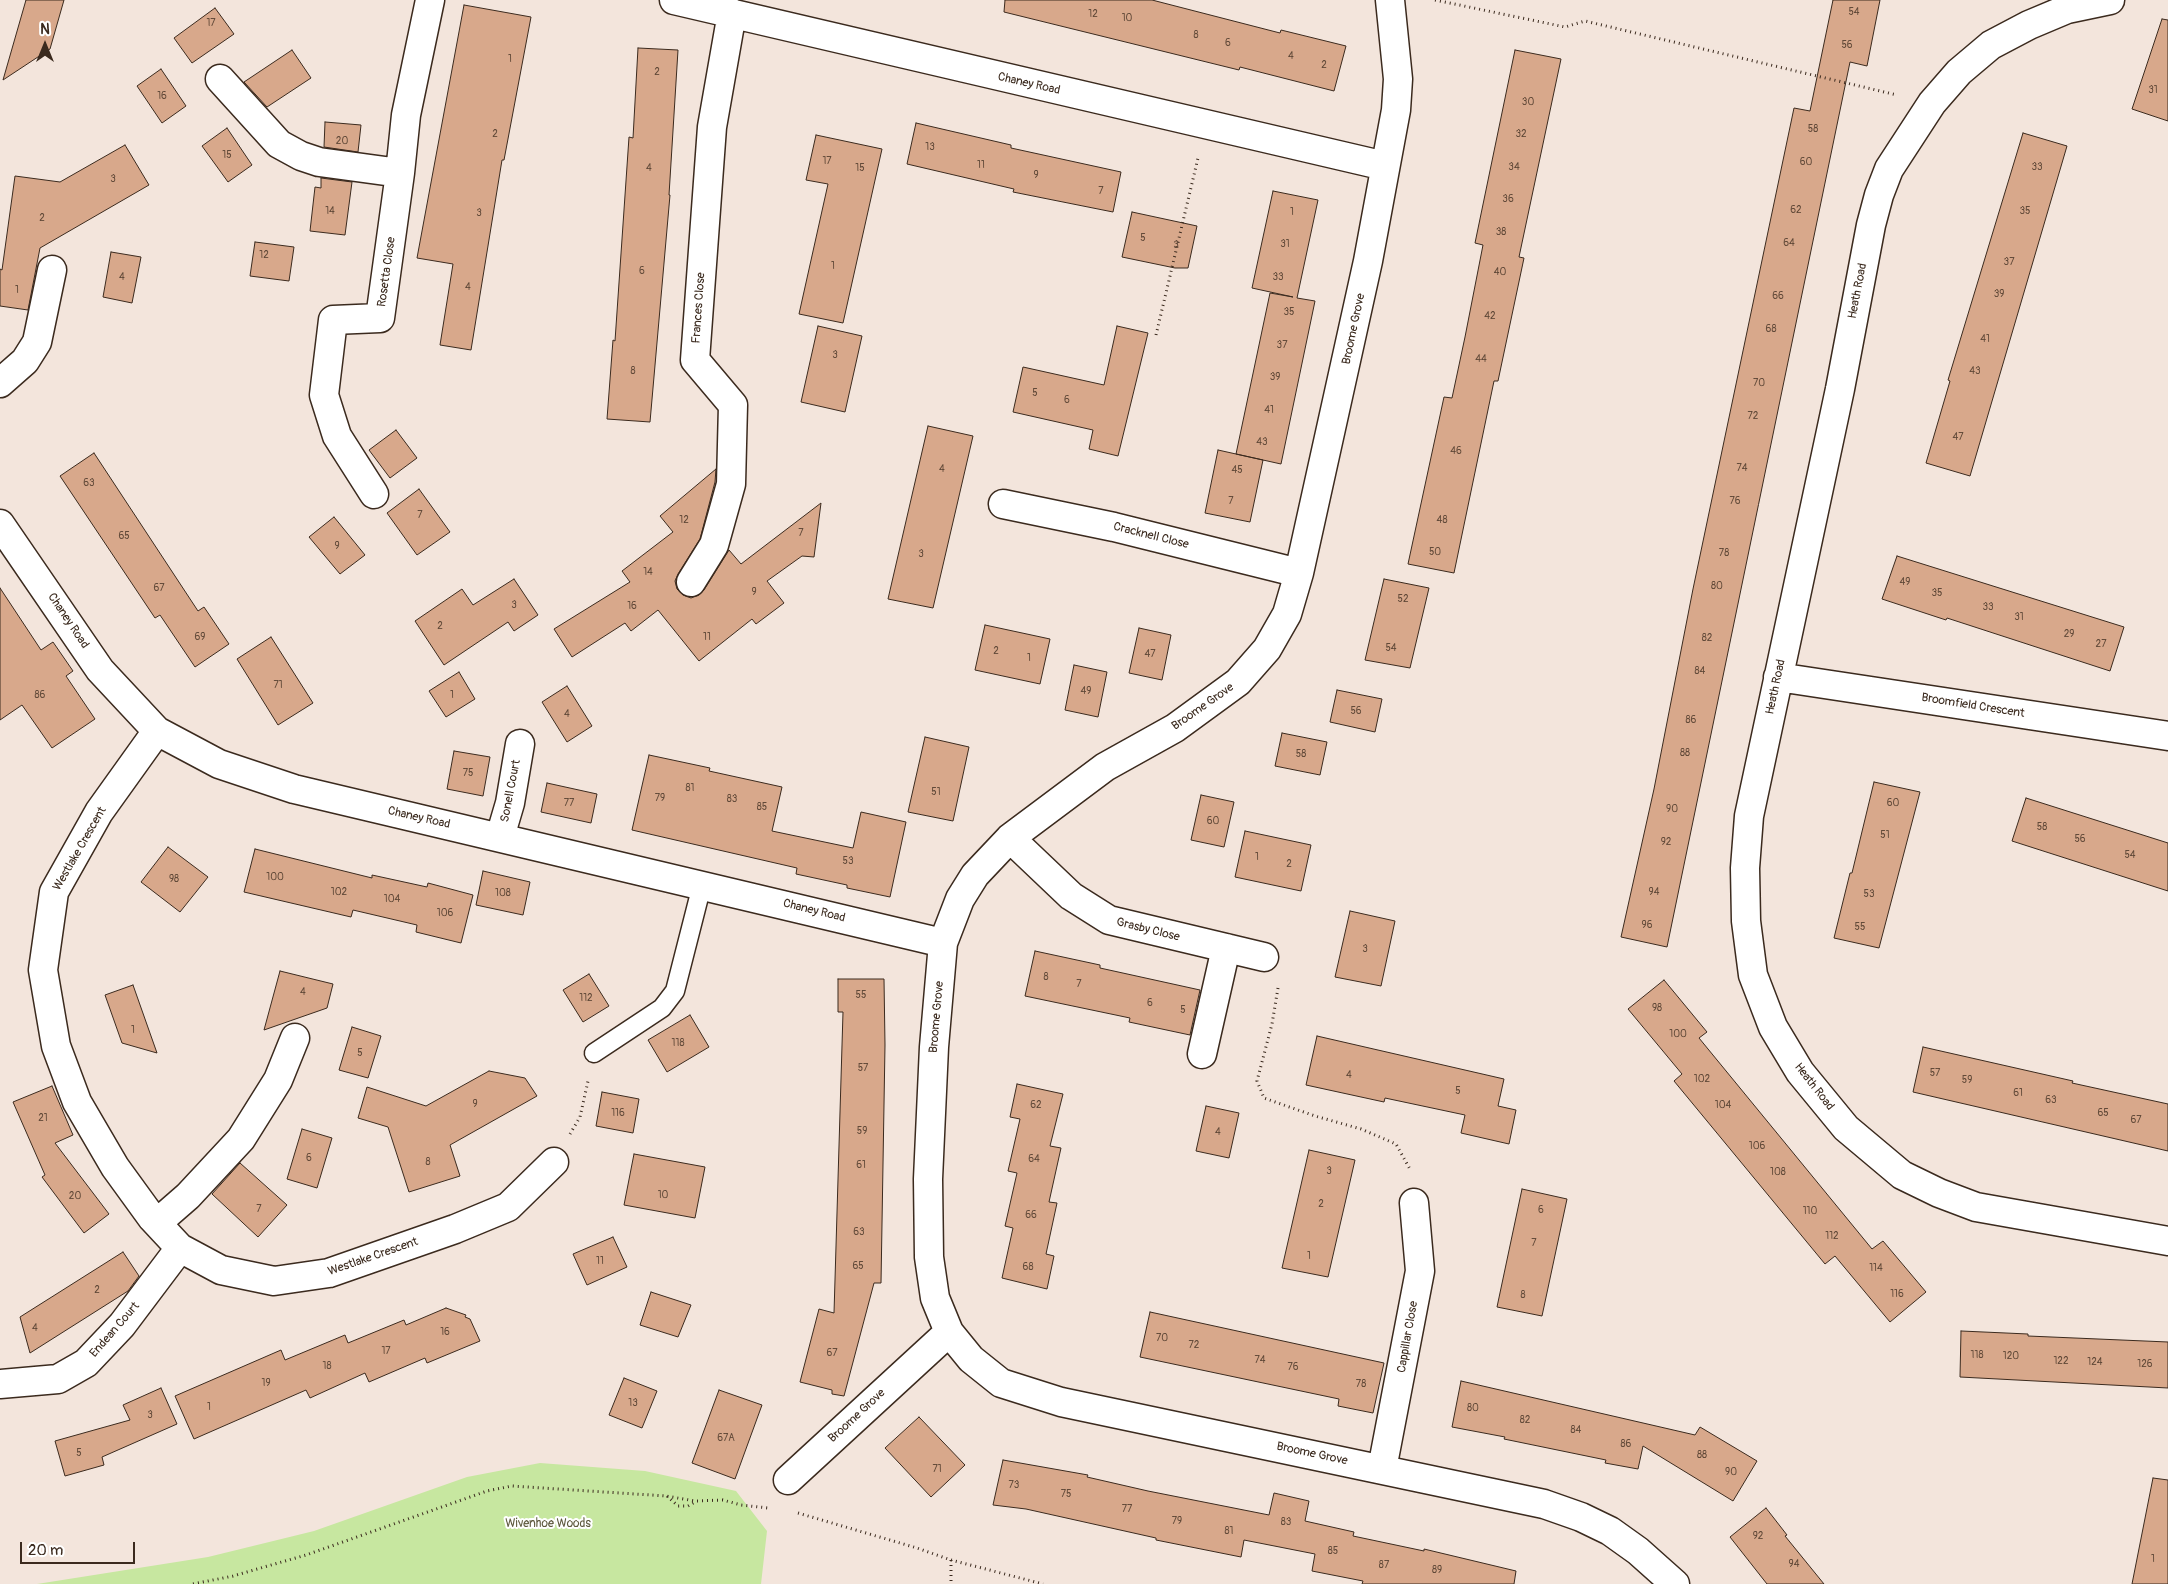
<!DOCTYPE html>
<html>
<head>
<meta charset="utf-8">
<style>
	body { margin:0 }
	#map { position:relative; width:2168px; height:1584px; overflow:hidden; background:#f3e5dc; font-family:Pangolin,sans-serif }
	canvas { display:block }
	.north { position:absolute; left:20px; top:20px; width:50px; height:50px; -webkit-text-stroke:4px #fff; paint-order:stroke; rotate:0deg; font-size:14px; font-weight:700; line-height:20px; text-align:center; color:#3b2a1e }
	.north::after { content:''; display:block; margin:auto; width:18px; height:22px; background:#3b2a1e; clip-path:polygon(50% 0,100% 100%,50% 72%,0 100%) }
	.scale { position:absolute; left:20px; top:1542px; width:115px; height:22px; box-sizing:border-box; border:2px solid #3b2a1e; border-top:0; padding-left:6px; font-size:15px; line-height:18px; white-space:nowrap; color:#3b2a1e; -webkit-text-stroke:4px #fff; paint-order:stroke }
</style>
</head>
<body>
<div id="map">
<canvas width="2168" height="1584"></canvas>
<div class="north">N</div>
<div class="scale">20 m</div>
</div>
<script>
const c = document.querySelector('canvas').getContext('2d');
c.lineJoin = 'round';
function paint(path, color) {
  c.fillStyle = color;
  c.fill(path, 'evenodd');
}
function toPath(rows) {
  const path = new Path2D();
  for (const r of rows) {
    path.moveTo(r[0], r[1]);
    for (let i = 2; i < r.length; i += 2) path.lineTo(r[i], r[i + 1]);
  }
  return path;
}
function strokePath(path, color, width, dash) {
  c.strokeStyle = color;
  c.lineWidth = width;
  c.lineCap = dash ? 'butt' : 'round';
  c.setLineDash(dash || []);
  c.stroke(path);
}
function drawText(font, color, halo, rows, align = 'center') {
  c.font = font + ' Pangolin,sans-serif';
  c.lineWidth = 4;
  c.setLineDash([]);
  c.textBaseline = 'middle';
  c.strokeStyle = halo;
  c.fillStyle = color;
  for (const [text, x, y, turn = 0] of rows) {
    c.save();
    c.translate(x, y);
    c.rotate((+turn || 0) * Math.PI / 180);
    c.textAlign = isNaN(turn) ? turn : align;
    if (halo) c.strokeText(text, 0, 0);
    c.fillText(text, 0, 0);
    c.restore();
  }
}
paint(toPath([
	[540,1463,645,1471,736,1491,767,1531,761,1584,37,1584,208,1557,314,1531,467,1477]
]), '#c7e7a0');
const building = toPath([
	[26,0,64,0,50,49,3,80,26,0],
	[1005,0,1152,0,1280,33,1281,30,1346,46,1334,91,1240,67,1239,70,1004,12,1005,0],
	[1833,0,1880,0,1867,66,1850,62,1667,947,1621,937,1654,789,1693,589,1794,108,1810,111,1833,0],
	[464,5,531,17,504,160,502,160,471,350,440,345,453,264,417,258,464,5],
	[215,8,234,34,192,63,174,38,215,8],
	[2162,19,2168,20,2168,121,2132,109,2162,19],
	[638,48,678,50,669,195,670,195,650,422,607,419,613,340,615,341,629,137,633,138,638,48],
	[292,50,311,78,267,107,244,82,292,50],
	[1515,50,1561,59,1519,257,1524,258,1498,381,1494,381,1454,573,1408,564,1444,397,1452,398,1465,337,1483,245,1475,243,1515,50],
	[161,69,186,106,162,123,137,86,161,69],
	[325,122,361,125,358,152,324,147,325,122],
	[916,123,1011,145,1011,148,1121,172,1113,212,1013,192,1014,189,907,164,916,123],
	[227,128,252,165,228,182,202,146,227,128],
	[2023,133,2067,146,1970,476,1926,463,1950,381,1948,380,2023,133],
	[816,135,882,149,843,323,799,314,828,184,806,180,816,135],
	[125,145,149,185,40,248,28,310,0,306,0,269,2,270,15,176,60,182,125,145],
	[321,178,352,182,345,235,310,231,315,187,321,188,321,178],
	[1273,191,1318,200,1297,298,1315,301,1281,464,1236,454,1270,293,1293,297,1252,288,1273,191],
	[1132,212,1197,226,1188,268,1175,268,1122,257,1132,212],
	[255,242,294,247,289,281,250,276,255,242],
	[111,252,141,257,132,303,103,297,111,252],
	[818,326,862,336,845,412,801,402,818,326],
	[1117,326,1148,333,1118,456,1089,449,1093,430,1013,412,1023,367,1104,385,1117,326],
	[928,426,973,436,933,608,888,599,928,426],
	[396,430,417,458,390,478,369,450,396,430],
	[1218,450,1263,460,1250,522,1205,513,1218,450],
	[94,453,198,611,204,607,229,644,195,667,160,615,155,618,60,476,94,453],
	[716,469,715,482,700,539,678,574,675,581,677,589,683,595,691,598,699,595,704,590,729,550,741,564,821,503,814,557,802,556,767,581,784,603,756,624,752,619,699,661,658,610,631,631,625,623,572,657,554,629,630,582,622,571,673,532,660,516,716,469],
	[419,489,450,532,417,555,387,513,419,489],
	[334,517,365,555,340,574,309,537,334,517],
	[1897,556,2124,627,2110,671,1947,618,1946,620,1882,599,1897,556],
	[514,579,538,615,514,631,508,622,444,665,415,621,462,589,473,605,514,579],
	[1384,579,1429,588,1410,668,1365,660,1384,579],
	[0,588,41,650,53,642,73,671,66,676,95,719,52,748,22,705,0,720,0,588],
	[985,625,1050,639,1040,684,975,670,985,625],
	[1139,628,1171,635,1162,680,1129,673,1139,628],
	[271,637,313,703,278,725,237,659,271,637],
	[1074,665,1107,672,1098,717,1065,710,1074,665],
	[459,672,475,699,446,717,429,691,459,672],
	[567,686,592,726,567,742,542,702,567,686],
	[1337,690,1382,699,1375,732,1330,722,1337,690],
	[1282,733,1327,742,1320,775,1275,766,1282,733],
	[925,737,969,747,953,821,908,812,925,737],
	[454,751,490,757,483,796,447,789,454,751],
	[649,755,710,768,709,771,782,787,772,831,853,848,861,812,906,822,890,897,847,888,847,885,796,874,797,868,632,830,649,755],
	[1874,782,1920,792,1879,948,1834,938,1850,873,1852,873,1874,782],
	[547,783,597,794,591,823,541,812,547,783],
	[1201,795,1234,802,1224,847,1191,840,1201,795],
	[2026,798,2168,843,2168,891,2012,841,2026,798],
	[1245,831,1311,845,1301,891,1235,877,1245,831],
	[168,847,208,877,180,912,141,882,168,847],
	[255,849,372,878,372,875,427,887,428,883,473,895,461,943,416,932,417,925,353,910,351,917,244,892,255,849],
	[483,871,530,882,523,915,476,905,483,871],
	[1350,911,1395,921,1381,986,1335,977,1350,911],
	[1035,951,1100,965,1100,968,1200,990,1190,1035,1129,1022,1130,1018,1025,996,1035,951],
	[280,971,333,984,327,1008,264,1030,280,971],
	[589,974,609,1006,583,1022,563,990,589,974],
	[838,979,884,979,885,1045,881,1283,874,1283,844,1396,832,1394,832,1390,800,1382,819,1309,834,1313,843,1012,838,1012,838,979],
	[1664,980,1707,1032,1699,1038,1872,1249,1883,1241,1926,1292,1890,1322,1835,1256,1825,1264,1674,1081,1682,1074,1628,1009,1664,980],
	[133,985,157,1053,122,1043,105,995,133,985],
	[690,1015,709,1047,667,1072,648,1040,690,1015],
	[352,1027,381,1036,368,1078,339,1070,352,1027],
	[1317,1036,1504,1079,1498,1106,1516,1110,1509,1144,1461,1133,1465,1115,1385,1098,1384,1102,1306,1085,1317,1036],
	[1923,1047,2073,1081,2072,1083,2168,1104,2168,1151,1913,1092,1923,1047],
	[489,1071,525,1078,537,1096,450,1145,460,1176,409,1192,388,1127,358,1118,367,1087,426,1106,489,1071],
	[1017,1084,1063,1094,1050,1146,1061,1148,1049,1202,1057,1203,1046,1254,1054,1256,1047,1289,1002,1278,1013,1228,1005,1226,1017,1173,1008,1171,1020,1119,1010,1117,1017,1084],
	[52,1086,73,1135,55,1143,109,1214,84,1233,42,1177,45,1175,13,1102,52,1086],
	[602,1092,639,1099,633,1133,596,1126,602,1092],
	[1206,1106,1239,1113,1229,1158,1196,1151,1206,1106],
	[302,1129,332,1138,317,1188,287,1179,302,1129],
	[1309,1150,1355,1160,1328,1277,1282,1268,1309,1150],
	[634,1154,705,1167,695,1218,624,1205,634,1154],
	[240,1163,287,1205,258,1237,212,1194,240,1163],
	[1522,1189,1567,1199,1542,1316,1497,1307,1522,1189],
	[613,1237,627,1267,587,1285,573,1254,613,1237],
	[123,1252,139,1276,128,1291,30,1353,20,1317,123,1252],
	[651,1292,691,1305,678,1337,640,1325,651,1292],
	[446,1308,466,1315,465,1317,470,1319,480,1341,427,1363,425,1358,369,1382,365,1373,310,1398,306,1390,194,1439,175,1396,281,1350,285,1360,345,1335,348,1343,404,1320,406,1325,446,1308],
	[1150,1312,1384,1363,1373,1413,1338,1406,1339,1399,1140,1357,1150,1312],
	[1961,1331,2028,1334,2028,1336,2168,1342,2168,1388,1960,1377,1961,1331],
	[624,1378,657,1391,642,1428,609,1415,624,1378],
	[1461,1381,1695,1435,1700,1427,1757,1461,1733,1501,1643,1446,1638,1469,1605,1463,1606,1460,1504,1439,1505,1437,1452,1427,1461,1381],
	[161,1388,177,1424,102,1457,104,1465,65,1476,55,1441,130,1420,123,1405,161,1388],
	[719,1390,762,1405,735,1479,692,1463,719,1390],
	[919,1417,965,1465,931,1497,885,1448,919,1417],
	[1003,1460,1088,1475,1087,1477,1148,1491,1269,1515,1274,1493,1309,1501,1305,1521,1354,1532,1353,1536,1424,1551,1424,1549,1516,1571,1514,1584,1362,1584,1363,1581,1312,1571,1315,1554,1244,1540,1241,1557,1156,1540,1156,1538,1026,1509,993,1505,1003,1460],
	[2153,1478,2168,1480,2168,1584,2132,1584,2153,1478],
	[1766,1508,1787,1535,1785,1536,1824,1584,1767,1584,1730,1537,1766,1508]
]);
paint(building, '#d8a88b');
strokePath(building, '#3b2a1e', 1);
const service = toPath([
	[594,1053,662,1008,675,991,702,885]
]);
const minor = toPath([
	[674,0,1385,166],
	[1390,0,1398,79,1396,110,1368,261,1299,573,1287,614,1267,649,1238,682,1175,728,1105,767,1010,838,975,875,960,899,943,943,934,1047,928,1179,929,1257,935,1298,949,1332,971,1359,1001,1383,1061,1402,1544,1504,1581,1517,1610,1531,1638,1551,1675,1584],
	[2110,0,2067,9,2029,25,1991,45,1959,72,1932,103,1889,169,1879,195,1871,225,1840,389,1749,816,1745,868,1746,921,1753,975,1773,1027,1800,1072,1846,1128,1902,1175,1939,1193,1976,1207,2168,1241],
	[220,79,279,144,301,156,319,162,400,173],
	[0,383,25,361,37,342,52,270],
	[374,494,337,436,324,395,333,320,380,318,400,173,406,115,430,0],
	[1003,504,1114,527,1299,573],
	[0,524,100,670,157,731,219,764,294,789,943,943],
	[691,582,714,545,731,484,733,405,695,360,712,127,732,13],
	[1778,677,2168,736],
	[157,731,99,812,54,892,43,970,56,1046,77,1102,115,1167,152,1218,180,1248,221,1270,274,1281,329,1273,455,1229,508,1207,554,1162],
	[500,837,510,803,520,744],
	[1010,838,1071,896,1109,920,1264,957],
	[1202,1054,1226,948],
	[157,1223,188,1196,241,1139,278,1080,295,1038],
	[0,1384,58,1379,86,1363,122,1325,180,1248],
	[1382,1469,1420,1271,1414,1203],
	[788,1480,949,1332]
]);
strokePath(service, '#3b2a1e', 21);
strokePath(minor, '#3b2a1e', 31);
strokePath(toPath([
	[1435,0,1565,27,1585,21,1897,95],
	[1156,335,1198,158],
	[1278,988,1272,1024,1257,1081,1264,1098,1315,1116,1361,1129,1396,1144,1411,1171],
	[570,1134,580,1117,588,1081],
	[667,1496,678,1506,688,1506,695,1502],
	[798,1513,917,1548,951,1560,1043,1584],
	[951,1560,951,1584],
	[193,1584,233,1576,306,1555,487,1491,512,1486,666,1496,695,1501,723,1500,741,1505,768,1508]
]), '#3b2a1e', 3, [1, 4]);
strokePath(service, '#fff', 18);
strokePath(minor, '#fff', 28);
drawText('10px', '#624a39', null, [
	["54",1854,12],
	["12",1093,14],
	["10",1127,18],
	["17",211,23],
	["8",1196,35],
	["6",1228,43],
	["56",1847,45],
	["4",1291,56],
	["1",510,59],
	["2",1324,65],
	["2",657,72],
	["31",2153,90],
	["16",162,96],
	["30",1528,102],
	["58",1813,129],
	["2",495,134],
	["32",1521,134],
	["20",342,141],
	["13",930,147],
	["15",227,155],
	["17",827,161],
	["60",1806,162],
	["11",981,165],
	["34",1514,167],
	["33",2037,167],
	["4",649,168],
	["15",860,168],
	["9",1036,175],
	["3",113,179],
	["7",1101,191],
	["36",1508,199],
	["62",1796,210],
	["14",330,211],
	["35",2025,211],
	["1",1292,212],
	["3",479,213],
	["2",42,218],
	["38",1501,232],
	["5",1143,238],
	["64",1789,243],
	["31",1285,244],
	["3",1176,245],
	["12",264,255],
	["37",2009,262],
	["1",833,266],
	["6",642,271],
	["40",1500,272],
	["4",122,277],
	["33",1278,277],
	["4",468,287],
	["1",17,290],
	["39",1999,294],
	["66",1778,296],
	["35",1289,312],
	["42",1490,316],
	["68",1771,329],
	["41",1985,339],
	["37",1282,345],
	["3",835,355],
	["44",1481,359],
	["8",633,371],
	["43",1975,371],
	["39",1275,377],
	["70",1759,383],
	["5",1035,393],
	["6",1067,400],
	["41",1269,410],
	["72",1753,416],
	["47",1958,437],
	["43",1262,442],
	["46",1456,451],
	["74",1742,468],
	["4",942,469],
	["45",1237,470],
	["63",89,483],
	["7",1231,501],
	["76",1735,501],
	["7",420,515],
	["12",684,520],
	["48",1442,520],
	["7",801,533],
	["65",124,536],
	["9",337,546],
	["50",1435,552],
	["78",1724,553],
	["3",921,554],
	["14",648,572],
	["49",1905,582],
	["80",1717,586],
	["67",159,588],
	["9",754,592],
	["35",1937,593],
	["52",1403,599],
	["3",514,605],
	["16",632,606],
	["33",1988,607],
	["31",2019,617],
	["2",440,626],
	["29",2069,634],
	["69",200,637],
	["11",707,637],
	["82",1707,638],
	["27",2101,644],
	["54",1391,648],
	["2",996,651],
	["47",1150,654],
	["1",1029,658],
	["84",1700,671],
	["71",278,685],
	["49",1086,691],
	["86",40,695],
	["1",452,695],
	["56",1356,711],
	["4",567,714],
	["86",1691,720],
	["88",1685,753],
	["58",1301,754],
	["75",468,773],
	["81",690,788],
	["51",936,792],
	["79",660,798],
	["83",732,799],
	["77",569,803],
	["60",1893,803],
	["85",762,807],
	["90",1672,809],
	["60",1213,821],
	["58",2042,827],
	["51",1885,835],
	["56",2080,839],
	["92",1666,842],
	["54",2130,855],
	["1",1257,857],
	["53",848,861],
	["2",1289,864],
	["100",275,877],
	["98",174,879],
	["102",339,892],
	["94",1654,892],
	["108",503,893],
	["53",1869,894],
	["104",392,899],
	["106",445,913],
	["96",1647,925],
	["55",1860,927],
	["3",1365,949],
	["8",1046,977],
	["7",1079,984],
	["4",303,992],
	["55",861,995],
	["112",586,998],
	["6",1150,1003],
	["98",1657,1008],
	["5",1183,1010],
	["1",133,1030],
	["100",1678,1034],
	["118",678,1043],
	["5",360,1053],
	["57",863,1068],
	["57",1935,1073],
	["4",1349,1075],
	["102",1702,1079],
	["59",1967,1080],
	["5",1458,1091],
	["61",2018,1093],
	["63",2051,1100],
	["9",475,1104],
	["62",1036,1105],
	["104",1723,1105],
	["116",618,1113],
	["65",2103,1113],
	["21",43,1118],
	["67",2136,1120],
	["59",862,1131],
	["4",1218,1132],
	["106",1757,1146],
	["6",309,1158],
	["64",1034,1159],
	["8",428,1162],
	["61",861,1165],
	["3",1329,1171],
	["108",1778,1172],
	["10",663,1195],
	["20",75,1196],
	["2",1321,1204],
	["7",259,1209],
	["6",1541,1210],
	["110",1810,1211],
	["66",1031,1215],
	["63",859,1232],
	["112",1832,1236],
	["7",1534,1243],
	["1",1309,1256],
	["11",600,1261],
	["65",858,1266],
	["68",1028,1267],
	["114",1876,1268],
	["2",97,1290],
	["116",1897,1294],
	["8",1523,1295],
	["4",35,1328],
	["16",445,1332],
	["70",1162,1338],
	["72",1194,1345],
	["17",386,1351],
	["67",832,1353],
	["118",1977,1355],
	["120",2011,1356],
	["74",1260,1360],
	["122",2061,1361],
	["124",2095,1362],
	["126",2145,1364],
	["18",327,1366],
	["76",1293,1367],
	["19",266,1383],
	["78",1361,1384],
	["13",633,1403],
	["1",209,1407],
	["80",1473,1408],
	["3",150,1415],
	["82",1525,1420],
	["84",1576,1430],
	["67A",726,1438],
	["86",1626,1444],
	["5",79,1453],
	["88",1702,1455],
	["71",937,1469],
	["90",1731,1472],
	["73",1014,1485],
	["75",1066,1494],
	["77",1127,1509],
	["79",1177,1521],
	["83",1286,1522],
	["81",1229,1531],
	["92",1758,1536],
	["85",1333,1551],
	["1",2153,1559],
	["94",1794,1564],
	["87",1384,1565],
	["89",1437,1570]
]);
drawText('12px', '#3b2a1e', '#fff', [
	["Chaney Road",1029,84,13],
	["Rosetta Close",387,272,-82],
	["Heath Road",1858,291,-79],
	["Frances Close",699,308,-86],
	["Broome Grove",1354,329,-78],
	["Cracknell Close",1151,536,14],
	["Chaney Road",68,621,56],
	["Heath Road",1776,687,-78],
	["Broomfield Crescent",1973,706,9],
	["Broome Grove",1203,707,-35],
	["Sonell Court",511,791,-79],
	["Chaney Road",419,818,13],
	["Westlake Crescent",80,849,-60],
	["Chaney Road",814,911,14],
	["Grasby Close",1148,930,14],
	["Broome Grove",937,1017,-85],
	["Heath Road",1814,1087,52],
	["Westlake Crescent",373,1257,-19],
	["Endean Court",115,1330,-49],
	["Cappillar Close",1408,1337,-80],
	["Broome Grove",857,1416,-43],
	["Broome Grove",1312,1454,12]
]);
drawText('12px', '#5e593e', '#fff', [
	["Wivenhoe Woods",548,1524]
]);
</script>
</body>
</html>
